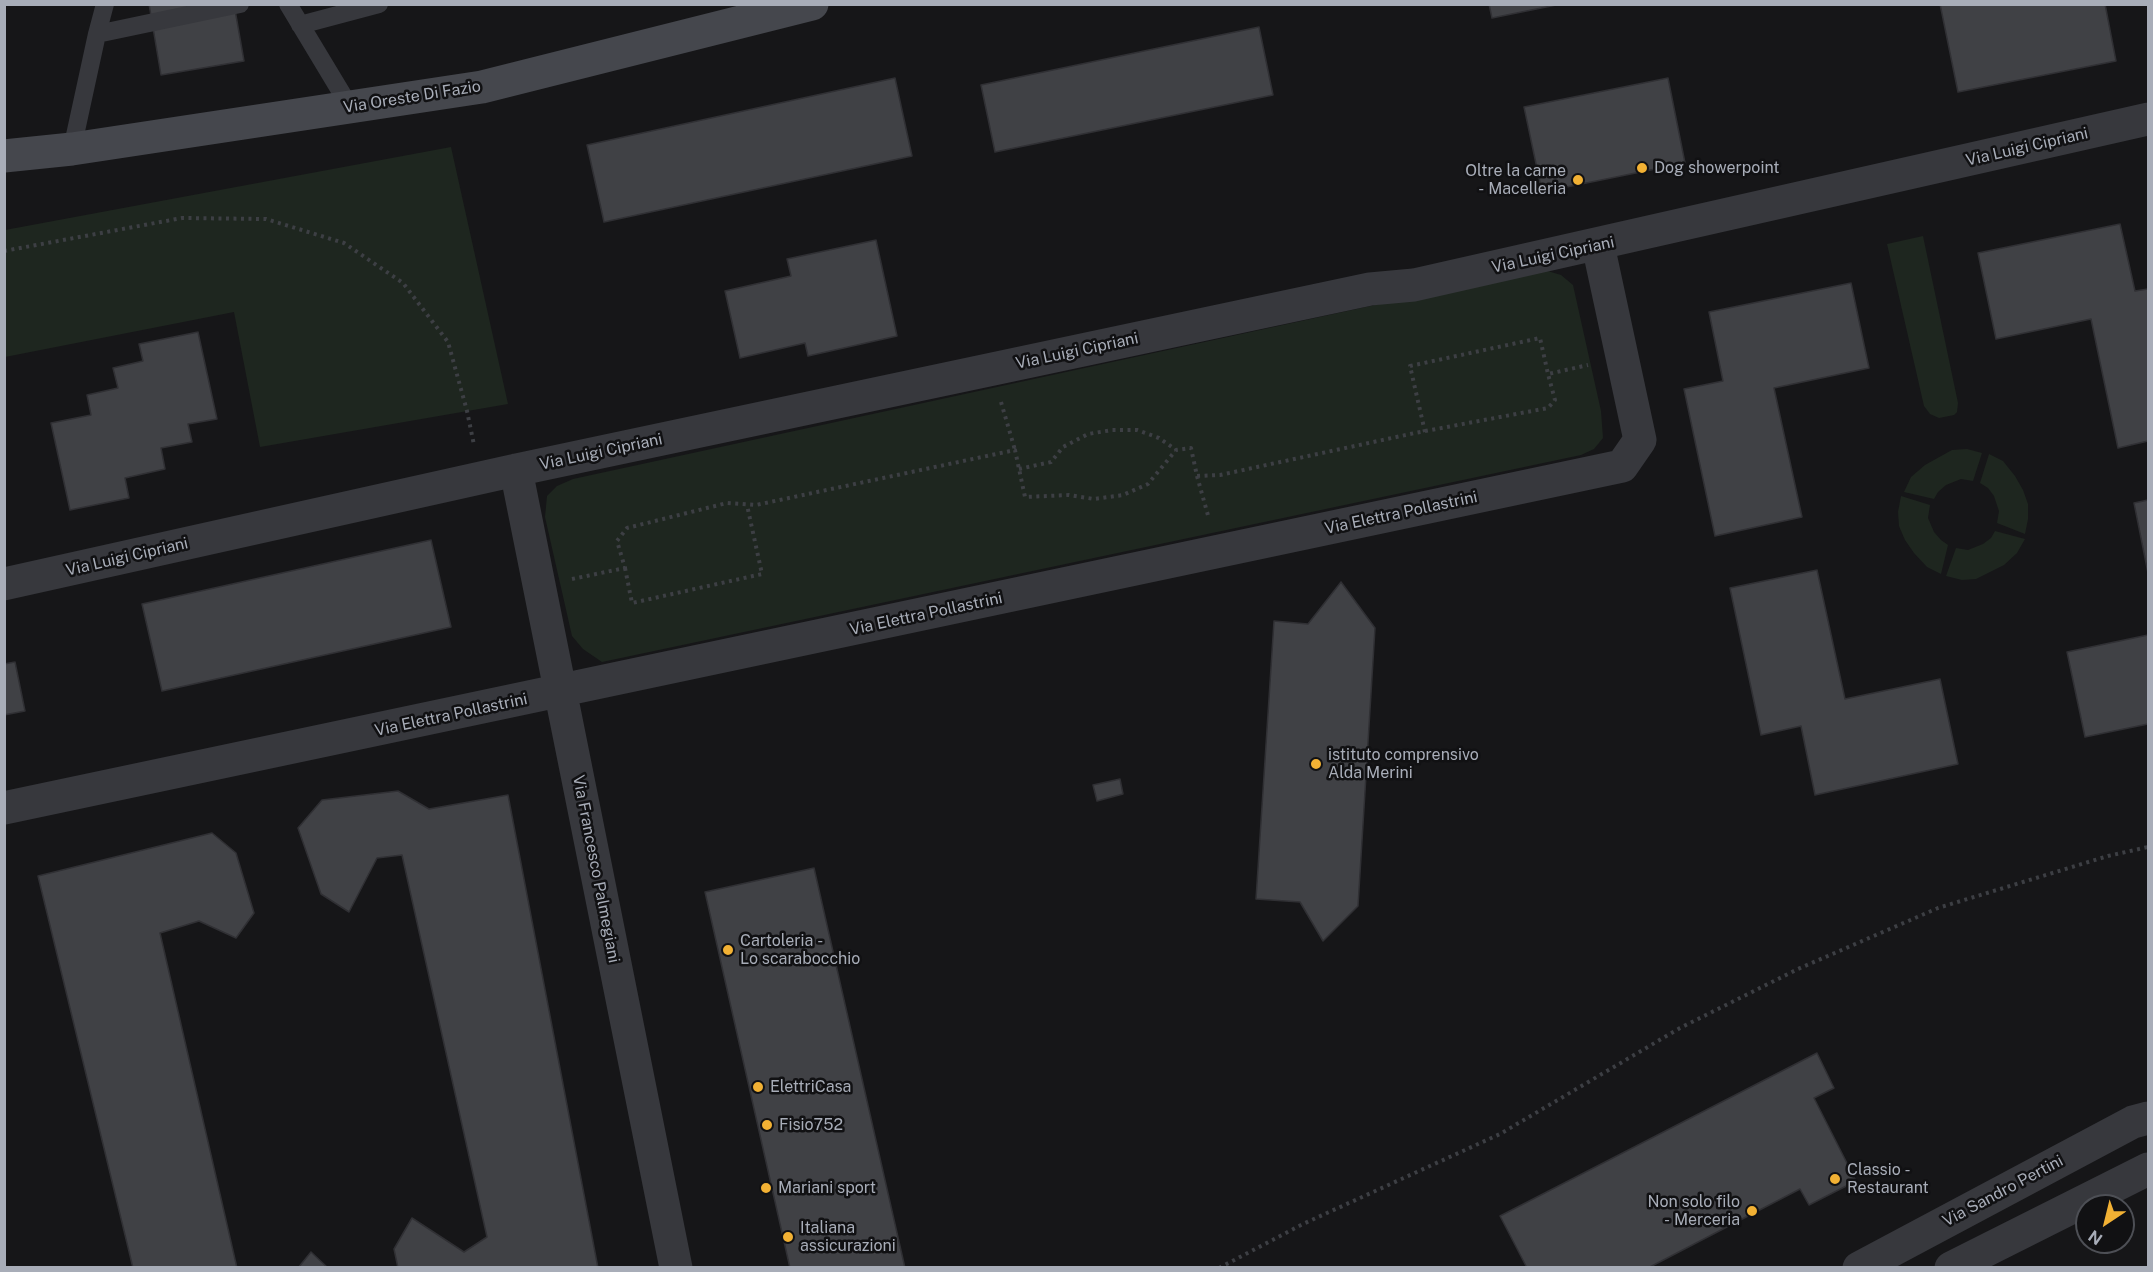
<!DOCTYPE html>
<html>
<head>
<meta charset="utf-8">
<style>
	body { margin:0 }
	#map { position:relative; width:2153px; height:1272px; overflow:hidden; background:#161618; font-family:"Public Sans",sans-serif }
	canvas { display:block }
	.frame { position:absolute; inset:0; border:6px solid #a8adb8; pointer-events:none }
	.north { position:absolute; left:2075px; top:1194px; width:60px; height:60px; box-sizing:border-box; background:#111113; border:2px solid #4d4f55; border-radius:50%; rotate:215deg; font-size:16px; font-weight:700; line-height:24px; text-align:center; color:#a8adb8 }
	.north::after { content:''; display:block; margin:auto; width:21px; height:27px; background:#f2b134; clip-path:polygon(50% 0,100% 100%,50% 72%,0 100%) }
</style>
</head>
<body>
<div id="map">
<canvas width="2153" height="1272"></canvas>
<div class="frame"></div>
<div class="north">N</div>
</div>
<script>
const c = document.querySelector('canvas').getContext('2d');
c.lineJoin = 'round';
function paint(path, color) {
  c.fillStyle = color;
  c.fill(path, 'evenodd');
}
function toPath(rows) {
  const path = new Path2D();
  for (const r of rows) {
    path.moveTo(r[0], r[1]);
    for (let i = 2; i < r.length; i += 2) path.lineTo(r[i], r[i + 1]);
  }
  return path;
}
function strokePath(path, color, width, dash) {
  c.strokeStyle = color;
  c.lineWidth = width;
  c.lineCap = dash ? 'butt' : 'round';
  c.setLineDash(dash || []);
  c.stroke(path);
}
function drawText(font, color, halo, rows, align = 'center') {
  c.font = font + ' "Public Sans",sans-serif';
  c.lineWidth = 5;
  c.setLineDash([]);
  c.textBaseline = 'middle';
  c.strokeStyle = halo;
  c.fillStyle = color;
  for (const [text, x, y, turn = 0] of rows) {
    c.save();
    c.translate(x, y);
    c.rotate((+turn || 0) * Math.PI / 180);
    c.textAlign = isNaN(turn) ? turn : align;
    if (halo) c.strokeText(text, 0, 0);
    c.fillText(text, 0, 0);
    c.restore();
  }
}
paint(toPath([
	[451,147,508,404,260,447,234,312,5,357,5,230],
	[1923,236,1958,403,1957,412,1954,415,1939,418,1930,414,1924,406,1887,244],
	[1541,269,1561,275,1573,285,1601,411,1603,438,1594,449,1581,455,602,662,583,649,572,636,545,517,547,496,557,486,573,479],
	[1967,449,1982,453,1973,481,1961,479,1946,485,1938,492,1934,499,1904,492,1911,477,1925,465,1952,450],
	[1989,454,2003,461,2015,476,2023,490,2028,504,2028,519,2025,534,1997,523,1999,511,1994,496,1988,488,1980,483],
	[1901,496,1930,505,1928,518,1934,532,1941,540,1948,545,1941,574,1927,567,1914,553,1905,540,1899,526,1898,512],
	[1995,531,2025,539,2017,553,2004,565,1976,579,1962,580,1946,576,1956,548,1968,550,1983,544,1991,538]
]), '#1e261f');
const building = toPath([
	[149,4,234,4,244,61,161,75,149,4],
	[1489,4,1561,4,1492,18,1489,4],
	[1940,4,2105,4,2116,61,1958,92,1940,4],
	[1259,27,1273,95,995,152,981,85,1259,27],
	[895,78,912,156,604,222,587,145,895,78],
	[1668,78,1685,163,1542,192,1524,107,1668,78],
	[2120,224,2135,291,2148,289,2148,441,2118,448,2091,319,1996,339,1978,253,2120,224],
	[876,240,897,336,808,356,805,343,740,358,725,291,791,276,787,259,876,240],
	[1851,283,1869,368,1774,388,1802,517,1715,536,1684,389,1723,381,1709,312,1851,283],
	[198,332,217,419,188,424,192,442,161,448,165,469,125,478,129,498,70,510,51,423,91,415,87,395,118,388,113,368,143,361,139,344,198,332],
	[2148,500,2148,573,2134,503,2148,500],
	[431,540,451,627,162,691,142,604,431,540],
	[1817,570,1845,699,1940,679,1958,764,1815,795,1801,726,1761,735,1730,588,1817,570],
	[1341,582,1375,628,1358,906,1323,941,1300,902,1256,899,1274,621,1308,624,1341,582],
	[2148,635,2148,724,2085,737,2067,652,2148,635],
	[15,662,25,711,4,715,4,664,15,662],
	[1120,779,1123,794,1097,801,1093,785,1120,779],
	[398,791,429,809,508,795,598,1268,398,1268,394,1249,412,1218,464,1252,487,1237,402,855,377,858,349,912,321,894,298,828,322,800,398,791],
	[212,833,236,853,254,913,236,938,199,921,160,933,237,1268,133,1268,38,876,212,833],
	[814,868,905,1268,790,1268,705,892,814,868],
	[1817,1053,1834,1088,1814,1098,1856,1181,1809,1205,1800,1189,1648,1268,1523,1268,1526,1266,1500,1216,1817,1053],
	[311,1252,328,1268,298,1268,311,1252]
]);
paint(building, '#404145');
strokePath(building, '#303034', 1.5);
strokePath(toPath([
	[4,251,182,218,266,219,344,243,403,283,448,342,467,411,474,445],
	[1001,402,1015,450],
	[1425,432,1410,366,1540,338,1548,374],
	[1019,469,1051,462,1063,447,1088,434,1112,430,1137,430,1159,438,1176,450],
	[1197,476,1209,519],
	[625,568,632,603,762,574,747,505],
	[572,579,625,568,617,541,627,528,727,503,756,505,1015,450,1025,497,1069,495,1094,499,1123,495,1148,484,1176,450,1191,448,1197,476,1220,475,1415,433,1548,408,1555,400,1548,374,1588,365],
	[1219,1268,1303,1224,1500,1134,1680,1028,1798,969,1938,908,2108,856,2148,847]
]), '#3d3f44', 4, [3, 4.5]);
strokePath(toPath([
	[288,4,350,107],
	[300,25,379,4],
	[97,34,105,4],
	[72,149,97,34,240,4]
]), '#37383d', 18);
strokePath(toPath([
	[516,470,676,1268],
	[4,584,516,470,993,369,1370,289,1414,285,2148,119],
	[4,808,1622,466,1640,440,1598,245],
	[1859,1268,2133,1122,2148,1118],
	[1951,1268,2148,1169]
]), '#37383d', 33);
strokePath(toPath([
	[4,156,72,149,482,87,812,4]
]), '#45474d', 33);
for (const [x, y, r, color] of [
	[1642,168,6,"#f2b134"],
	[1578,180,6,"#f2b134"],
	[1316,764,6,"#f2b134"],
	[728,950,6,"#f2b134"],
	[758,1087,6,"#f2b134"],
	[767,1125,6,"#f2b134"],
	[1835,1179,6,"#f2b134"],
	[766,1188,6,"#f2b134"],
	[1752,1211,6,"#f2b134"],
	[788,1237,6,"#f2b134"]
]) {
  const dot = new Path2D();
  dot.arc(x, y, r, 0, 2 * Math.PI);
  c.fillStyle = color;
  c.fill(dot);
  strokePath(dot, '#111113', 2);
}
drawText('16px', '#a8adb8', '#111113', [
	["Via Oreste Di Fazio",412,97,-9],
	["Via Luigi Cipriani",2027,147,-13],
	["Via Luigi Cipriani",1553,255,-12],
	["Via Luigi Cipriani",1077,351,-12],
	["Via Luigi Cipriani",601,452,-12],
	["Via Elettra Pollastrini",1401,513,-12],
	["Via Luigi Cipriani",127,557,-13],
	["Via Elettra Pollastrini",926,614,-12],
	["Via Elettra Pollastrini",451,715,-12],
	["Via Francesco Palmegiani",596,869,79],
	["Via Sandro Pertini",2003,1191,-28]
]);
drawText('16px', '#a8adb8', '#111113', [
	["Dog showerpoint",1654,168],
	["Oltre la carne",1566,171,"right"],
	["- Macelleria",1566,189,"right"],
	["istituto comprensivo",1328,755],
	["Alda Merini",1328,773],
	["Cartoleria -",740,941],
	["Lo scarabocchio",740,959],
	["ElettriCasa",770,1087],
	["Fisio752",779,1125],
	["Classio -",1847,1170],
	["Restaurant",1847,1188],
	["Mariani sport",778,1188],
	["Non solo filo",1740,1202,"right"],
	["- Merceria",1740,1220,"right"],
	["Italiana",800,1228],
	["assicurazioni",800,1246]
], 'left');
</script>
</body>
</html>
